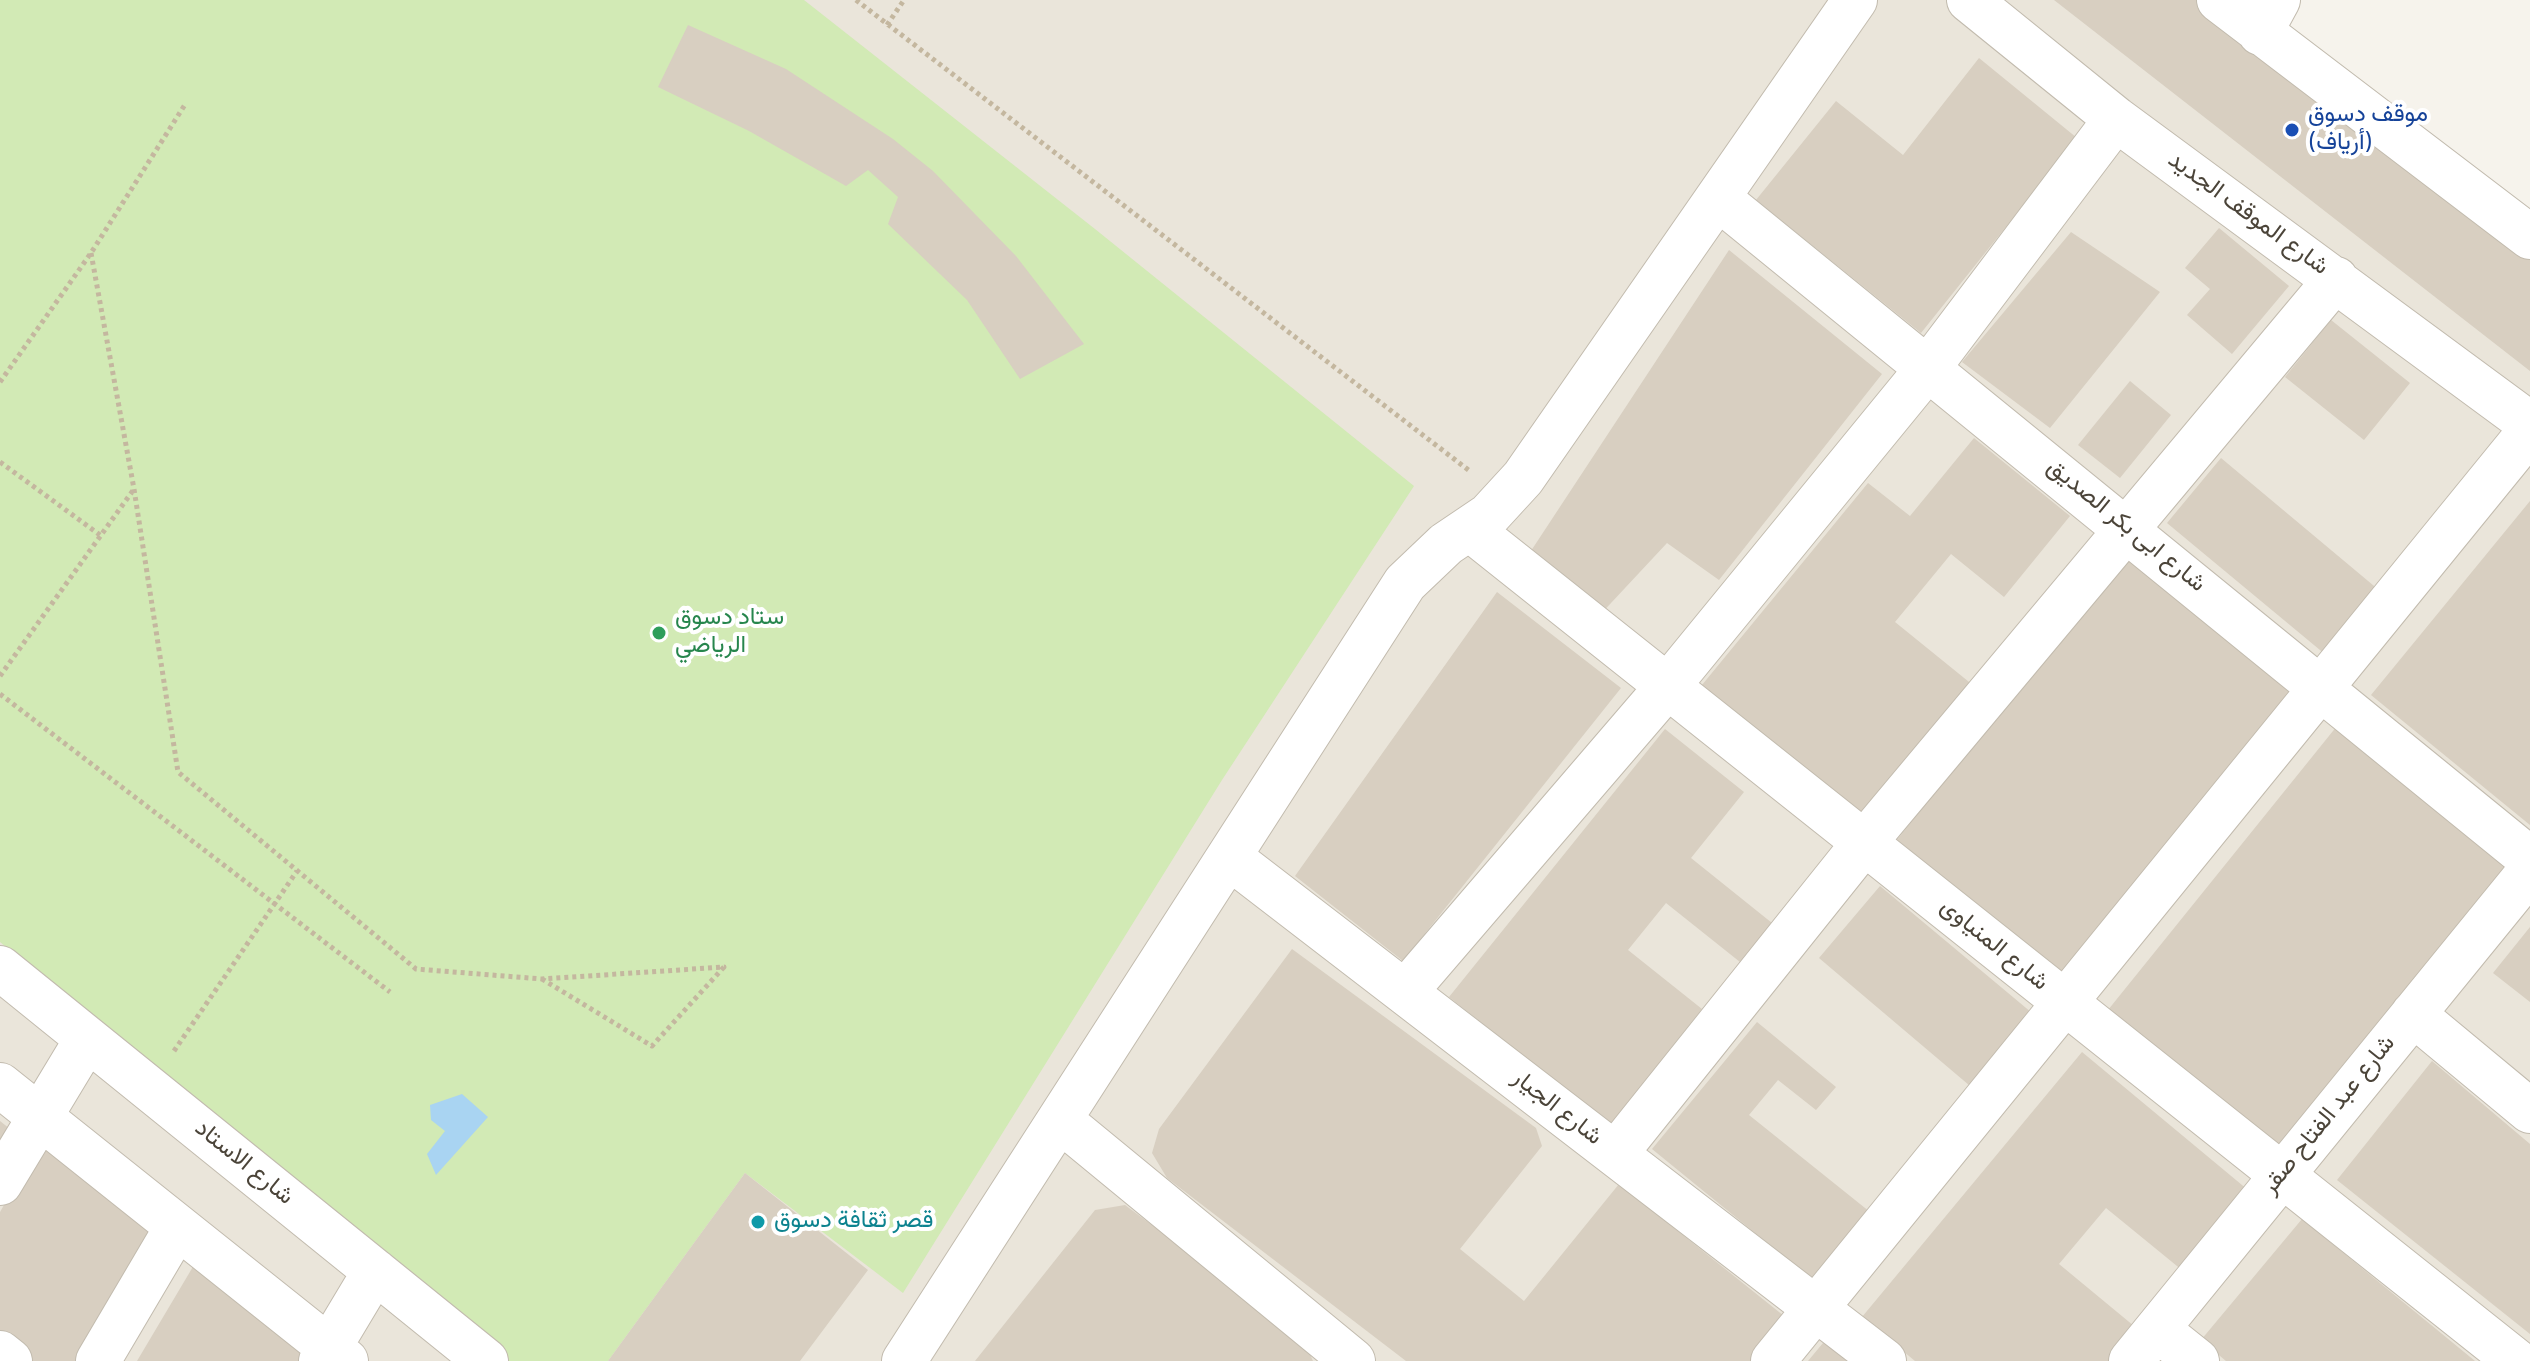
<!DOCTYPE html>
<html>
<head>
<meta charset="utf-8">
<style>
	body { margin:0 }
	canvas { display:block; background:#f6f3ec }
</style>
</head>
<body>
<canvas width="2530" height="1361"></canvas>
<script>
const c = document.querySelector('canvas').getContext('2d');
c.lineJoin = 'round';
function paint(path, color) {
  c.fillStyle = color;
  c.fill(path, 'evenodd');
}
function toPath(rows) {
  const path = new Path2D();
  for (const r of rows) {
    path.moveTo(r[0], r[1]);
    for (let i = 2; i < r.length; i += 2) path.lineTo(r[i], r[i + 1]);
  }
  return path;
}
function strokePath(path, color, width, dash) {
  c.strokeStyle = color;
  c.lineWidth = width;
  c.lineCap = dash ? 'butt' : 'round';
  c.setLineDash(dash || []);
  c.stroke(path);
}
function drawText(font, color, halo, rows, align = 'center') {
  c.font = font + ' Overpass,Vazirmatn,sans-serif';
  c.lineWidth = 8;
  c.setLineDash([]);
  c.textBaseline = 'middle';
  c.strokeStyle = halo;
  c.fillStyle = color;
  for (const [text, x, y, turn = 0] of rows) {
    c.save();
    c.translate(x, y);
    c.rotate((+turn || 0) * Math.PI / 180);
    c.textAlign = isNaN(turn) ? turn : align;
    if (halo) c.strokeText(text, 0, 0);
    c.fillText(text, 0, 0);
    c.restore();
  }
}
paint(toPath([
	[0,0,2214,0,2530,246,2530,1361,0,1361]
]), '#eae5da');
paint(toPath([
	[0,0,804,0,1095,229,1414,486,1222,780,903,1293,745,1173,608,1361,504,1361,0,942]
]), '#d2eab5');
paint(toPath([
	[462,1094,488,1117,436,1175,427,1154,445,1131,431,1120,430,1105]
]), '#a9d4f2');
paint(toPath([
	[2054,0,2197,0,2530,260,2530,371],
	[688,25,786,69,893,139,933,171,1016,256,1084,344,1020,379,967,300,888,224,898,197,868,170,846,186,749,131,658,87],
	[1979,58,2077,138,1921,333,1756,200,1836,101,1903,155],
	[2219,228,2289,286,2232,354,2187,315,2210,289,2185,268],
	[2071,232,2160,292,2050,428,1962,362],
	[1729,250,1882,374,1719,580,1667,543,1597,618,1525,560],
	[2331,320,2410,383,2364,440,2285,377],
	[2130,381,2171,415,2120,478,2078,445],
	[1974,438,2070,516,2004,597,1951,554,1895,622,1974,686,1866,819,1702,685,1868,483,1910,516],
	[2221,458,2380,591,2326,655,2167,523],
	[2530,501,2530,825,2371,695],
	[2127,552,2301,690,2071,979,1897,840],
	[1497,592,1621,688,1403,961,1295,876],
	[2337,726,2521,873,2292,1157,2108,1010],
	[1665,729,1744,792,1691,858,1772,923,1740,962,1666,903,1628,950,1702,1009,1610,1125,1449,997],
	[1880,886,2038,1018,1976,1091,1819,958],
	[2530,927,2530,1002,2493,973],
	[1292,949,1536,1128,1542,1146,1460,1249,1524,1301,1619,1184,1789,1320,1755,1361,1406,1361,1167,1178,1152,1153,1159,1129],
	[1757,1022,1836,1087,1816,1110,1778,1080,1749,1115,1870,1212,1814,1281,1652,1149],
	[2082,1052,2254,1195,2188,1275,2106,1208,2059,1264,2140,1331,2115,1361,1915,1361,1862,1317],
	[2432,1061,2530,1144,2530,1334,2337,1180],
	[0,1121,20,1137,0,1169],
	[41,1141,165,1242,91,1361,17,1361,0,1347,0,1212],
	[745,1173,868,1270,800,1361,608,1361],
	[1125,1205,1302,1337,1313,1361,975,1361,1095,1210],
	[2302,1219,2475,1361,2226,1361,2201,1340],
	[194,1265,311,1353,307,1361,137,1361],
	[1828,1337,1858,1361,1808,1361]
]), '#d8cfc1');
const minor = toPath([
	[1969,0,2116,119,2530,424],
	[2219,0,2530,237],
	[2260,33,2278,0],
	[1718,198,2530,859],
	[1470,529,2516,1361],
	[1229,857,1884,1361],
	[0,968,486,1361],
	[1405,992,1667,687,1928,368,2116,119],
	[2413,1014,2530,1111],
	[0,1085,346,1361],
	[1060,1120,1353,1361],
	[1615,1154,1864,843,2336,279],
	[0,1183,87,1039],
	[2157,1329,2197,1361],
	[0,1353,10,1361],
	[98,1361,177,1227],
	[321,1361,375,1271],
	[904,1361,1405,583,1446,544,1489,515,1523,478,1855,0],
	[1773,1361,2530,431],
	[2131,1361,2530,871]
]);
strokePath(minor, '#c2bbae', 46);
strokePath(toPath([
	[856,0,1471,472],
	[887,25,904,0],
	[91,253,134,489,178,772,416,969,542,979,724,967,652,1046,542,979],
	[0,382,91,253,186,103],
	[0,462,100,535],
	[0,676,134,489],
	[0,694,390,992],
	[174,1051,297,871]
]), '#c4b79f', 5, [4, 4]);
strokePath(minor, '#fff', 44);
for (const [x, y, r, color] of [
	[2292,130,8,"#1a4fb4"],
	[659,633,8,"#2e9e5b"],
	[758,1222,8,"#0f9aa8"]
]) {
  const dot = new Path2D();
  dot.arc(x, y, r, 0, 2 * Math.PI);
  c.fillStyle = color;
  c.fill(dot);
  strokePath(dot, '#fff', 3);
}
drawText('24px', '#164399', '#fff', [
	["موقف دسوق",2308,116],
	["(أرياف)",2308,144]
], 'left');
drawText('24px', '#4b4439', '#fff', [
	["شارع الموقف الجديد",2247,215,36],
	["شارع ابى بكر الصديق",2125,527,39],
	["شارع المنياوى",1993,946,39],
	["شارع الجيار",1556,1109,38],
	["شارع عبد الفتاح صقر",2330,1116,-51],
	["شارع الاستاد",243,1164,39]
]);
drawText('24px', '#27864d', '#fff', [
	["ستاد دسوق",675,619],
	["الرياضي",675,647]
], 'left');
drawText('24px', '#0d838f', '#fff', [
	["قصر ثقافة دسوق",774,1222]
], 'left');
</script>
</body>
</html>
